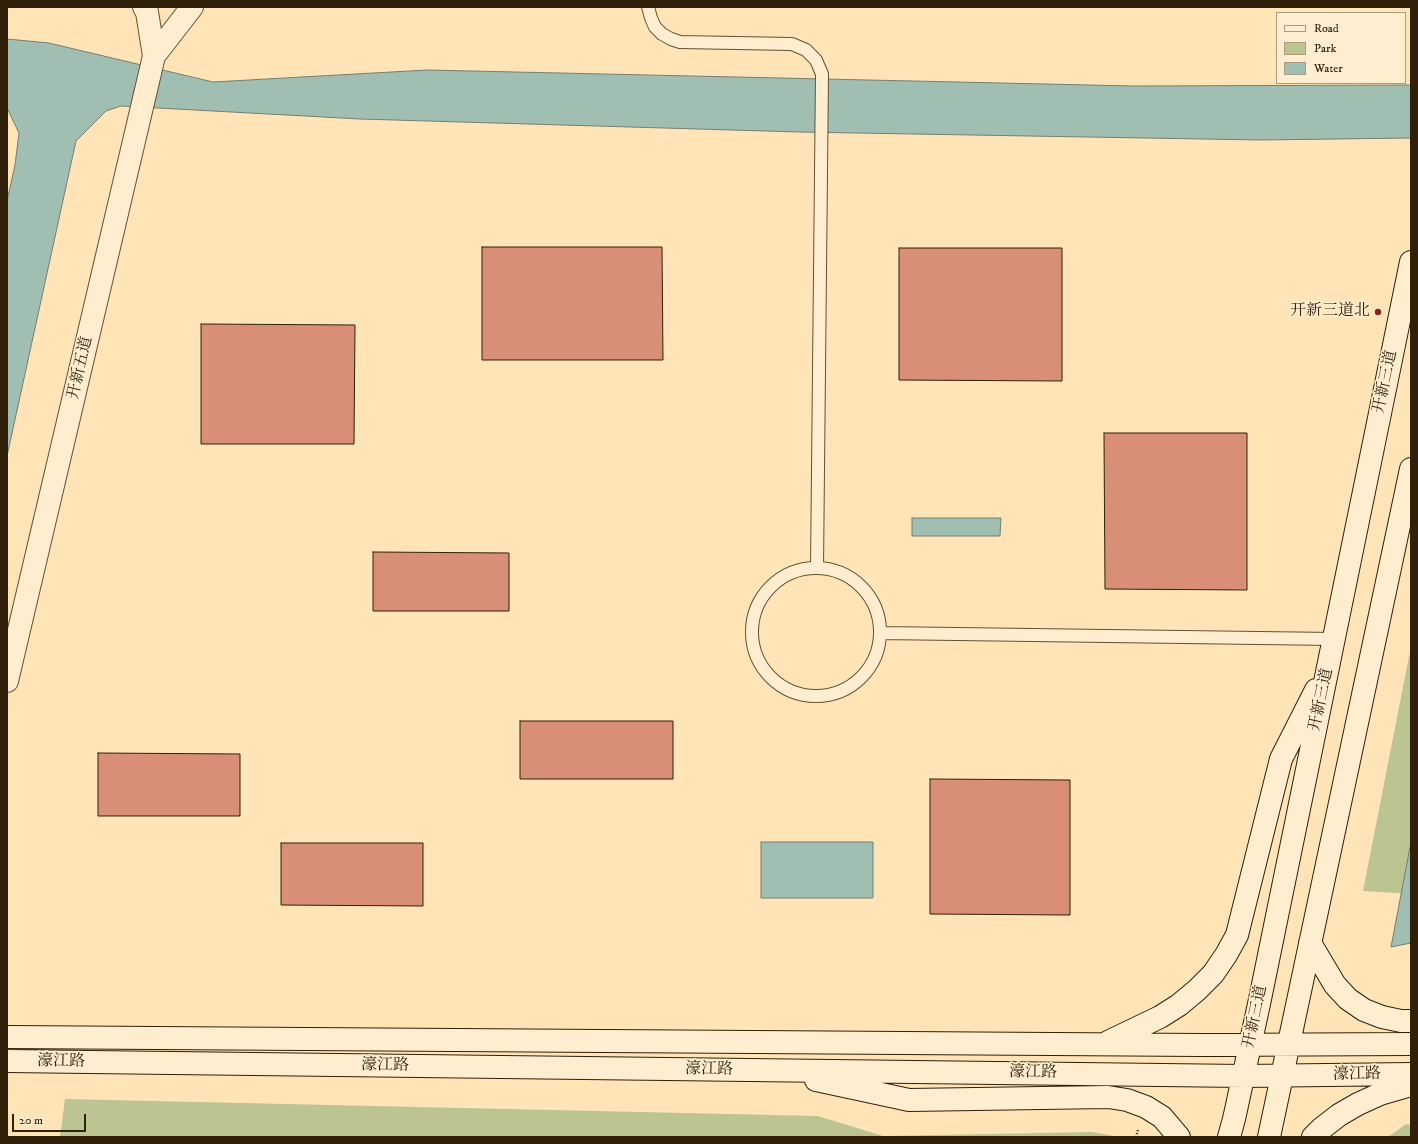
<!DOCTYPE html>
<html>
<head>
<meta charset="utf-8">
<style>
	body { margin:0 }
	#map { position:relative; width:1418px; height:1144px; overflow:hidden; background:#ffe4b7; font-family:"IM FELL DW Pica",serif }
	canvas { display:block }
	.frame { position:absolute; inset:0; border:8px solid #302009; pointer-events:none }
	.legend { position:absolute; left:1276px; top:12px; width:130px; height:72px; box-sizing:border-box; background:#ffedd0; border:1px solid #ac9b80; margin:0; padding:5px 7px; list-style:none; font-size:12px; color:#302009 }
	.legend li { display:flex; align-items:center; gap:8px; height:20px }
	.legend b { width:20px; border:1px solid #ac9b80 }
	.scale { position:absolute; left:12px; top:1114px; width:74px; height:18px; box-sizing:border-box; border:2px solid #302009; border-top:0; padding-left:5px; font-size:12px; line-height:14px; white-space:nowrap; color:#302009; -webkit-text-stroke:3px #ffedd0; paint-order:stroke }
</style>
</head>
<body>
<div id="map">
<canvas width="1418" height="1144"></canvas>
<div class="frame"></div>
<ul class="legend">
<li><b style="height:5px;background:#ffedd0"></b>Road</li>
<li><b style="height:11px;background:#bcc591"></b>Park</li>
<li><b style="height:11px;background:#a1beb3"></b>Water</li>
</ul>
<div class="scale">20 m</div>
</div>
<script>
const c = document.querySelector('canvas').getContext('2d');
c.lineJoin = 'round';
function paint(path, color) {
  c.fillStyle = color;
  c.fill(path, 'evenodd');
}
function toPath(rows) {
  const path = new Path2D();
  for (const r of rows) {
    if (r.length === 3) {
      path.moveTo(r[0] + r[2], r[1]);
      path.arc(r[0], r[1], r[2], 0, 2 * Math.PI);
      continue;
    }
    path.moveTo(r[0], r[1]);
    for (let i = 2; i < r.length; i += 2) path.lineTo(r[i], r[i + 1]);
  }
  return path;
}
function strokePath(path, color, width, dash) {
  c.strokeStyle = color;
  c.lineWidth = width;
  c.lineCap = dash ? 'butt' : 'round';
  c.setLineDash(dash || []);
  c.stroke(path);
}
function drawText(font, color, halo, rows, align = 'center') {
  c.font = font + ' "IM FELL DW Pica","Noto Serif SC",serif';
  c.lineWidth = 3;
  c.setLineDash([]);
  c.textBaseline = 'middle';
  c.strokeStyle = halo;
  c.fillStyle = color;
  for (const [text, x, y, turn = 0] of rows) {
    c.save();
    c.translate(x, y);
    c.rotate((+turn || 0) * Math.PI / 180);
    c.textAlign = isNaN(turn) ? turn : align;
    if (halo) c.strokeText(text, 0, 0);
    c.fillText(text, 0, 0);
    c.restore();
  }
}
paint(toPath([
	[1411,646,1411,894,1363,891],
	[65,1099,818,1116,883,1136,1092,1132,1120,1137,60,1137],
	[1406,1124,1411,1125,1411,1137,1388,1137]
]), '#bcc591');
const water = toPath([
	[7,39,49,43,213,82,427,70,1133,86,1411,85,1411,138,1260,140,799,132,360,119,121,106,106,111,76,141,7,456,7,201,15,165,19,133,7,108,7,39],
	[912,518,1001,518,1000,536,912,536,912,518],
	[761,842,873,842,873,898,761,898,761,842],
	[1411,842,1411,943,1391,947,1411,842]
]);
paint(water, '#a1beb3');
strokePath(water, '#747f6f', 1);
const building = toPath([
	[482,247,662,247,663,360,482,360,482,247],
	[899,248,1062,248,1062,381,899,380,899,248],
	[201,324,355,325,354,444,201,444,201,324],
	[1104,433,1247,433,1247,590,1105,589,1104,433],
	[373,552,509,553,509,611,373,611,373,552],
	[520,721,673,721,673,779,520,779,520,721],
	[98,753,240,754,240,816,98,816,98,753],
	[930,779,1070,780,1070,915,930,914,930,779],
	[281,843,423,843,423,906,281,905,281,843]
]);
paint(building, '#d98e76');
strokePath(building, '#302009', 1);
const service = toPath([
	[648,7,651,18,655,27,662,34,671,39,680,42,792,44,806,50,816,60,822,74,817,568],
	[816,632,64],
	[881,633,1334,639]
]);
const minor = toPath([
	[144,7,147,12,154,56,192,7],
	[7,681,154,56]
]);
const secondary = toPath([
	[1310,943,1335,985,1348,999,1364,1010,1382,1017,1401,1021,1411,1021],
	[7,1037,1202,1045,1411,1044],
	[1108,1042,1160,1017,1179,1005,1197,990,1213,974,1226,955,1237,935,1281,759,1316,690],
	[7,1061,1244,1076,1411,1074],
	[816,1080,909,1100,1108,1097,1127,1100,1146,1107,1162,1117,1179,1137],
	[1229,1137,1234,1119,1259,1004,1411,262],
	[1269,1137,1411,469],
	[1313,1137,1321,1129,1339,1115,1358,1104,1380,1094,1411,1085]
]);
strokePath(service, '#645134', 14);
strokePath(minor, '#645134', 24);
strokePath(secondary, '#302009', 24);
strokePath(toPath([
	[1136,1137,1138,1130]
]), '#302009', 2.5, [1, 2]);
strokePath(service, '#ffedd0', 12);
strokePath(minor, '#ffedd0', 22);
strokePath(secondary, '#ffedd0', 22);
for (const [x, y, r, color] of [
	[1378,312,4,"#8f2418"]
]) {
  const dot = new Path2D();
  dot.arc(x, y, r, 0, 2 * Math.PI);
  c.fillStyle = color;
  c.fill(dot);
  strokePath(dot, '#ffedd0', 1.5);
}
drawText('16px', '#302009', '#ffedd0', [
	["开新三道北",1370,312]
], 'right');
drawText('16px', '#302009', '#ffedd0', [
	["开新五道",81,368,-77],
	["开新三道",1386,382,-78],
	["开新三道",1322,700,-78],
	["开新三道",1256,1017,-78],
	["濠江路",61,1062,1],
	["濠江路",385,1066,1],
	["濠江路",709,1070,1],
	["濠江路",1033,1073,1],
	["濠江路",1357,1075,-1]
]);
</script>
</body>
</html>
